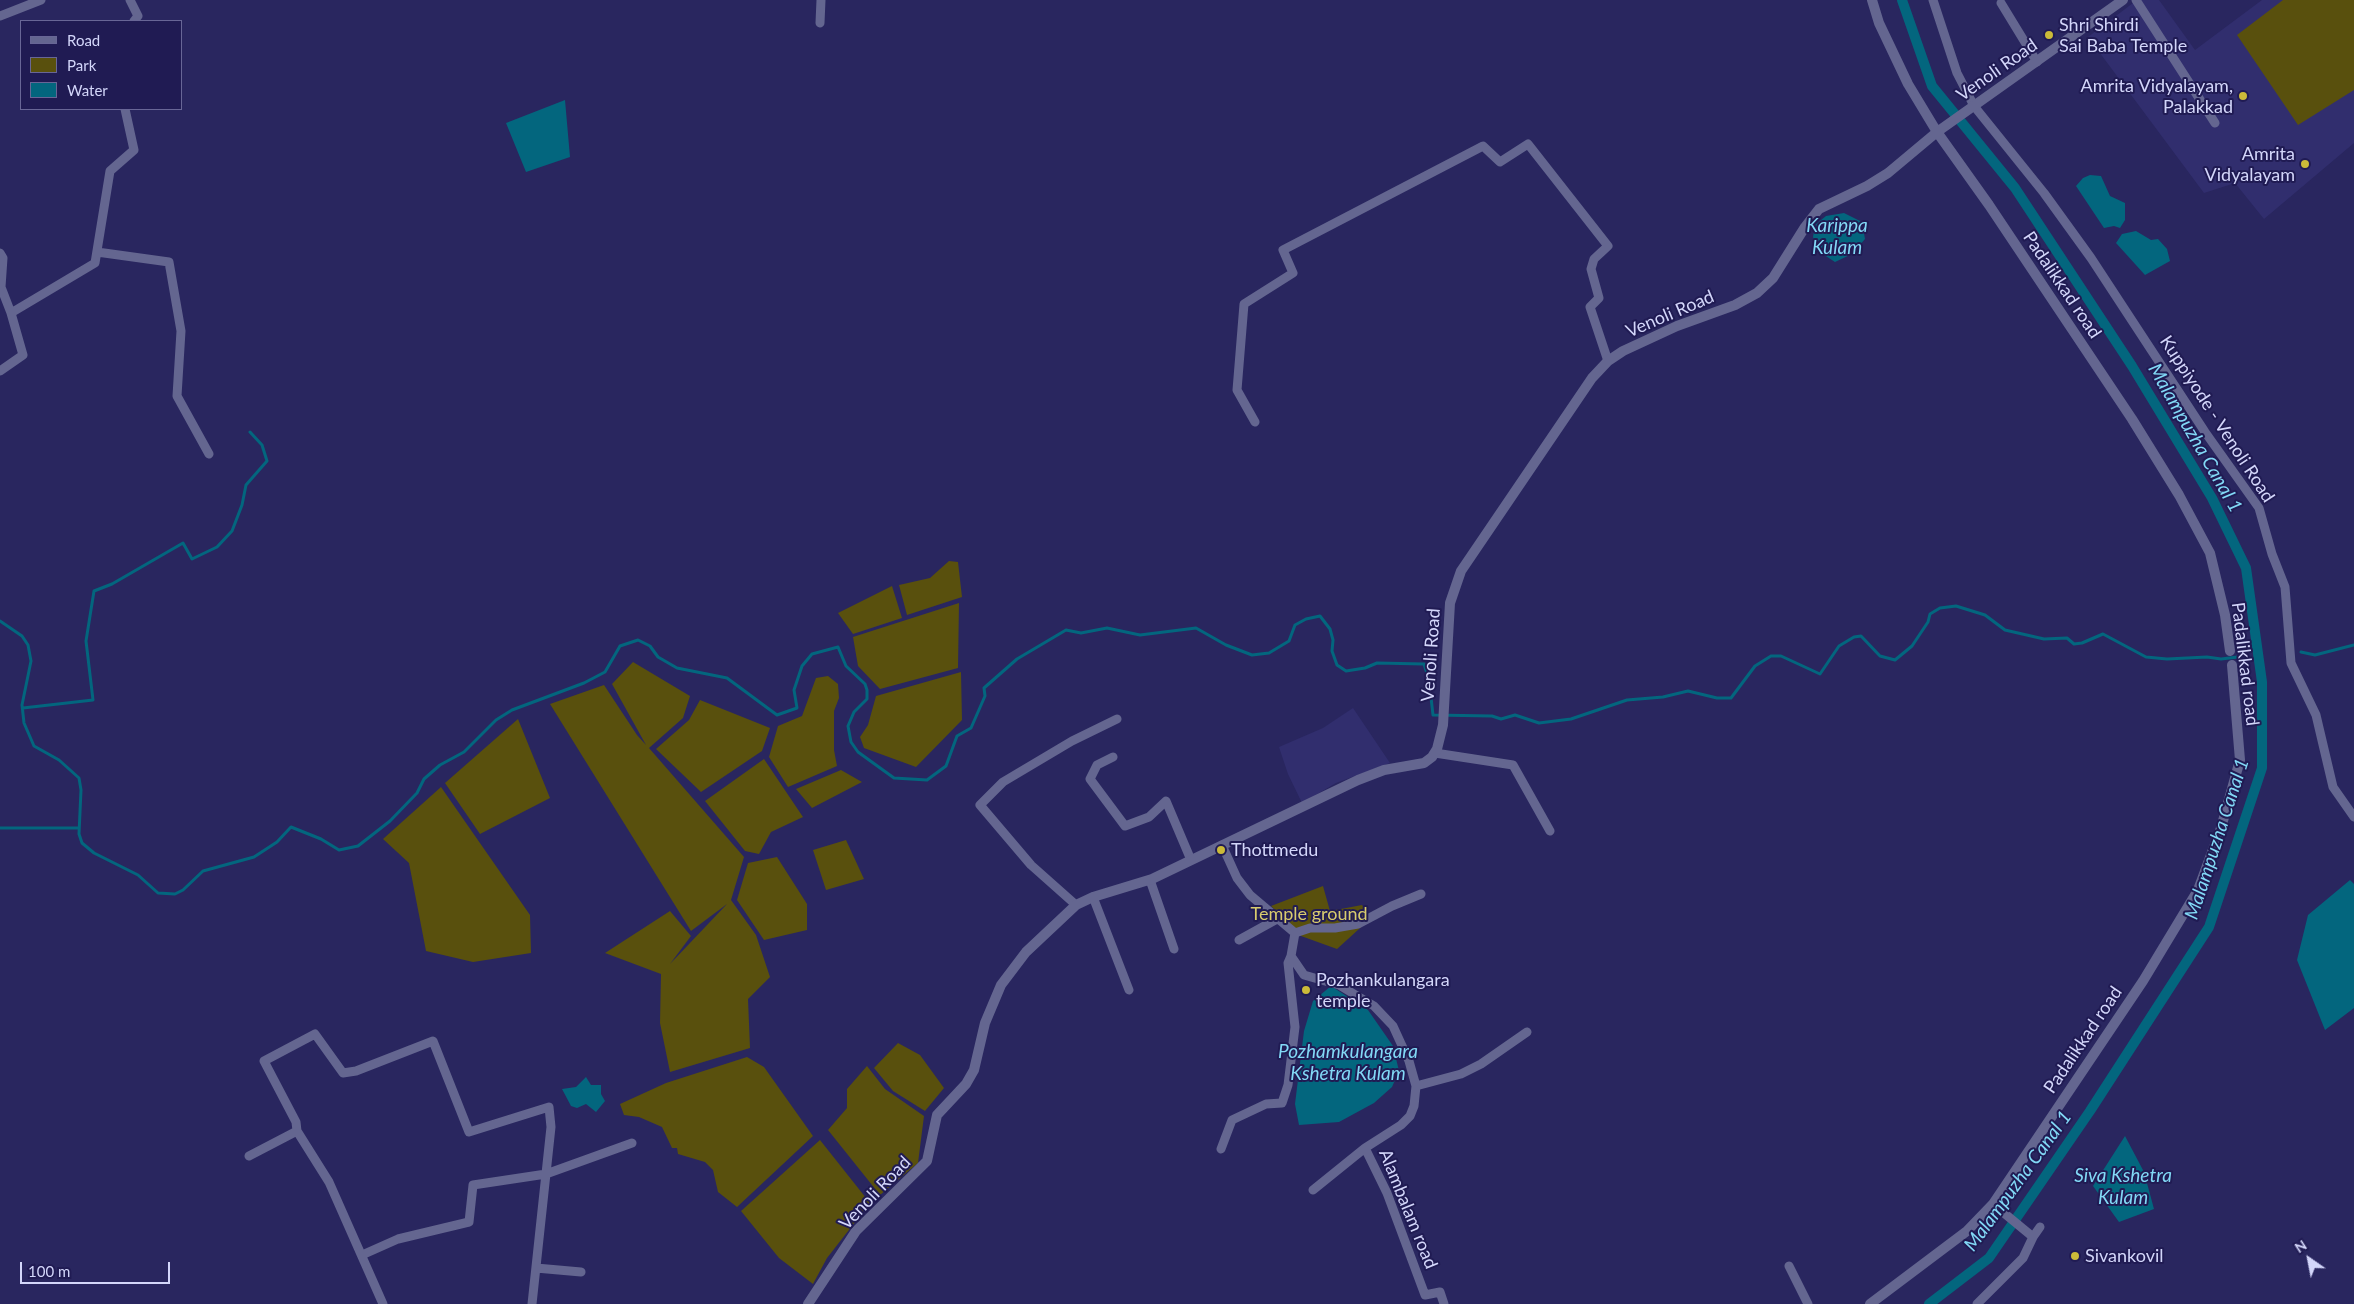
<!DOCTYPE html>
<html>
<head>
<meta charset="utf-8">
<style>
	body { margin:0 }
	#map { position:relative; width:2354px; height:1304px; overflow:hidden; background:#29265f; font-family:Lato,sans-serif }
	canvas { display:block }
	.legend { position:absolute; left:20px; top:20px; width:162px; height:90px; box-sizing:border-box; background:#201b53; border:1px solid #686696; margin:0; padding:6px 9px; list-style:none; font-size:15px; color:#d3d6fa }
	.legend li { display:flex; align-items:center; gap:10px; height:25px }
	.legend b { width:25px; border:1px solid #686696 }
	.north { position:absolute; left:2284px; top:1234px; width:50px; height:50px; -webkit-text-stroke:4px #201b53; paint-order:stroke; rotate:327deg; font-size:14px; font-weight:700; line-height:20px; text-align:center; color:#d3d6fa }
	.north::after { content:''; display:block; margin:auto; width:18px; height:22px; background:#d3d6fa; clip-path:polygon(50% 0,100% 100%,50% 72%,0 100%) }
	.scale { position:absolute; left:20px; top:1262px; width:150px; height:22px; box-sizing:border-box; border:2px solid #d3d6fa; border-top:0; padding-left:6px; font-size:15px; line-height:18px; white-space:nowrap; color:#d3d6fa; -webkit-text-stroke:4px #201b53; paint-order:stroke }
</style>
</head>
<body>
<div id="map">
<canvas width="2354" height="1304"></canvas>
<ul class="legend">
<li><b style="height:6px;background:#646690"></b>Road</li>
<li><b style="height:14px;background:#59500d"></b>Park</li>
<li><b style="height:14px;background:#03667e"></b>Water</li>
</ul>
<div class="north">N</div>
<div class="scale">100 m</div>
</div>
<script>
const c = document.querySelector('canvas').getContext('2d');
c.lineJoin = 'round';
function paint(path, color) {
  c.fillStyle = color;
  c.fill(path, 'evenodd');
}
function toPath(rows) {
  const path = new Path2D();
  for (const r of rows) {
    path.moveTo(r[0], r[1]);
    for (let i = 2; i < r.length; i += 2) path.lineTo(r[i], r[i + 1]);
  }
  return path;
}
function strokePath(path, color, width, dash) {
  c.strokeStyle = color;
  c.lineWidth = width;
  c.lineCap = dash ? 'butt' : 'round';
  c.setLineDash(dash || []);
  c.stroke(path);
}
function drawText(font, color, halo, rows, align = 'center') {
  c.font = font + ' Lato,sans-serif';
  c.lineWidth = 4;
  c.setLineDash([]);
  c.textBaseline = 'middle';
  c.strokeStyle = halo;
  c.fillStyle = color;
  for (const [text, x, y, turn = 0] of rows) {
    c.save();
    c.translate(x, y);
    c.rotate((+turn || 0) * Math.PI / 180);
    c.textAlign = isNaN(turn) ? turn : align;
    if (halo) c.strokeText(text, 0, 0);
    c.fillText(text, 0, 0);
    c.restore();
  }
}
paint(toPath([
	[2137,0,2159,0,2195,50,2262,0,2354,0,2354,143,2264,219,2235,183,2204,193,2088,37],
	[1353,708,1390,763,1336,783,1302,803,1288,774,1279,747,1323,728]
]), '#312e6e');
paint(toPath([
	[2283,0,2354,0,2354,90,2298,125,2237,35],
	[949,561,958,562,962,597,907,615,899,585,930,578],
	[892,586,902,618,853,634,838,613],
	[959,603,958,668,880,689,858,666,853,637],
	[633,662,690,696,683,718,649,748,744,857,731,900,756,935,770,977,748,999,750,1048,670,1072,660,1023,661,974,605,953,670,911,691,936,670,964,727,904,691,931,550,704,604,685,637,735,646,745,612,684],
	[961,672,962,720,916,767,864,748,860,737,868,725,876,696],
	[828,676,838,684,839,698,834,711,834,750,837,766,788,787,769,757,778,726,802,716,816,678],
	[700,700,770,728,762,751,701,792,656,749,689,720],
	[518,719,550,798,480,834,445,783],
	[764,759,803,817,771,832,759,854,745,851,705,801],
	[841,770,862,782,812,808,796,789],
	[441,787,530,915,531,953,473,962,426,951,409,863,383,839],
	[846,840,864,879,826,890,813,850],
	[777,857,807,904,807,930,764,940,737,900,748,863],
	[1323,886,1330,911,1362,905,1370,919,1337,949,1301,936,1271,906],
	[898,1043,920,1055,944,1088,925,1111,893,1091,874,1068],
	[747,1057,764,1067,813,1136,737,1207,718,1192,713,1170,705,1162,678,1154,677,1148,672,1148,662,1127,639,1117,624,1115,620,1104,666,1083],
	[867,1066,885,1089,924,1116,918,1163,880,1195,828,1130,847,1108,847,1089],
	[820,1140,870,1203,827,1258,813,1284,779,1258,741,1211]
]), '#59500d');
paint(toPath([
	[565,100,570,157,526,172,506,123],
	[2090,175,2101,176,2110,196,2125,203,2125,220,2120,228,2114,226,2104,228,2076,186,2083,178],
	[1844,213,1862,222,1865,239,1852,254,1835,262,1818,251,1813,237,1815,225,1826,216],
	[2136,231,2151,240,2158,239,2167,249,2170,261,2145,275,2116,243,2122,234],
	[2350,880,2354,884,2354,1008,2325,1030,2297,960,2308,915],
	[1331,986,1368,1010,1393,1046,1399,1071,1392,1087,1374,1103,1339,1122,1299,1125,1295,1104,1304,1031,1313,1001],
	[586,1077,591,1085,601,1085,601,1094,605,1101,596,1112,586,1104,577,1108,571,1106,562,1089,576,1087],
	[2125,1136,2144,1172,2154,1209,2119,1222,2093,1186]
]), '#03667e');
strokePath(toPath([
	[0,621,22,636,28,645,31,661,22,705,24,723,34,746,59,760,79,778,81,790,79,834,82,843,94,853,138,875,158,893,175,894,183,890,203,871,254,857,277,842,291,827,321,839,339,850,358,846,390,821,417,793,424,779,440,765,464,752,496,720,512,710,584,683,605,672,620,646,638,640,650,646,658,657,677,668,727,678,777,715,797,708,794,690,802,666,812,654,838,647,846,666,865,684,867,690,867,699,854,712,848,726,851,742,858,752,894,778,927,780,946,766,957,736,971,728,985,696,984,688,1017,659,1066,630,1081,633,1107,628,1140,635,1196,628,1226,645,1252,655,1269,653,1289,641,1295,625,1306,619,1320,616,1330,629,1333,640,1332,651,1337,665,1346,671,1365,668,1377,663,1424,664,1429,680,1433,715,1492,716,1501,719,1515,715,1539,723,1571,719,1627,700,1663,697,1688,691,1717,698,1731,698,1755,666,1771,656,1781,656,1820,674,1839,646,1854,637,1861,636,1880,656,1895,660,1912,646,1928,622,1930,614,1940,608,1956,606,1985,615,2005,630,2044,639,2067,638,2074,644,2082,643,2103,634,2146,657,2167,659,2207,657,2221,659,2238,657],
	[2301,652,2315,655,2354,645],
	[23,708,93,700,86,641,94,591,112,584,183,543,192,559,217,547,232,531,242,505,246,485,267,461,262,445,250,432],
	[0,828,79,828]
]), '#03667e', 3);
strokePath(toPath([
	[1902,0,1932,86,2015,188,2132,366,2212,498,2246,568,2262,682,2262,768,2209,927,2090,1111,1989,1258,1929,1304]
]), '#03667e', 10);
strokePath(toPath([
	[130,0,138,16,134,21],
	[1933,0,1957,73,1974,106,2044,193,2091,258,2205,432,2259,508,2272,554,2285,587,2291,663,2316,715,2333,787,2354,817],
	[2136,0,2215,123],
	[2001,3,2037,62],
	[0,16,41,0],
	[820,23,821,0],
	[97,252,169,262,181,331,177,396,209,454],
	[0,253,3,258,1,287,11,313],
	[0,371,23,355,11,313,95,263,110,171,134,150,125,109],
	[1255,422,1237,390,1244,304,1293,273,1283,250,1483,146,1500,162,1528,144,1608,246,1594,259,1591,269,1599,298,1590,307,1608,361],
	[1435,753,1513,765,1550,831],
	[1113,757,1097,765,1090,779,1125,826,1149,817,1166,801,1191,860],
	[1150,880,1174,949],
	[1093,897,1129,990],
	[1076,905,1031,865,980,805,1003,782,1072,741,1117,719],
	[1295,933,1310,928,1335,928,1358,924,1392,906,1421,894],
	[1239,940,1277,919],
	[1291,956,1304,975,1339,985,1374,1006,1393,1026,1409,1061,1416,1086,1414,1106,1410,1116,1401,1125,1365,1148,1313,1190],
	[1416,1086,1461,1074,1481,1064,1527,1032],
	[1365,1148,1387,1193,1425,1295,1440,1292,1444,1304],
	[1221,1149,1232,1120,1266,1104,1282,1103,1288,1085,1295,1027,1288,963,1291,956,1295,933,1250,895,1237,878,1222,845],
	[249,1156,297,1131],
	[1993,1204,2033,1237],
	[362,1255,398,1239,469,1222,473,1185,546,1174,632,1143],
	[1789,1266,1808,1304],
	[536,1268,581,1272],
	[383,1304,329,1182,297,1131,296,1122,264,1061,315,1034,343,1073,356,1071,433,1041,469,1132,549,1107,551,1127,532,1304],
	[1977,1304,2023,1258,2033,1237,2040,1227]
]), '#646690', 9);
strokePath(toPath([
	[1872,0,1879,23,1908,84,1937,132,1989,205,2132,419,2179,495,2210,553,2225,615,2230,651],
	[808,1304,856,1231,927,1161,937,1115,966,1084,974,1070,985,1023,1001,985,1026,952,1076,905,1093,897,1152,879,1358,780,1384,770,1424,763,1432,757,1437,749,1443,725,1450,603,1461,571,1592,378,1608,361,1623,351,1677,326,1735,305,1757,293,1773,278,1805,227,1819,209,1867,186,1888,173,1937,132,2123,0],
	[1870,1304,1967,1231,1993,1204,2143,981,2198,890,2221,828,2240,760,2232,665]
]), '#646690', 10);
for (const [x, y, r, color] of [
	[2049,35,5,"#cbba39"],
	[2243,96,5,"#cbba39"],
	[2305,164,5,"#cbba39"],
	[1221,850,5,"#cbba39"],
	[1306,990,5,"#cbba39"],
	[2075,1256,5,"#cbba39"]
]) {
  const dot = new Path2D();
  dot.arc(x, y, r, 0, 2 * Math.PI);
  c.fillStyle = color;
  c.fill(dot);
  strokePath(dot, '#201b53', 2);
}
drawText('18px', '#d3d6fa', '#201b53', [
	["Shri Shirdi",2059,25],
	["Sai Baba Temple",2059,46],
	["Amrita Vidyalayam,",2233,86,"right"],
	["Palakkad",2233,107,"right"],
	["Amrita",2295,154,"right"],
	["Vidyalayam",2295,175,"right"],
	["Thottmedu",1231,850],
	["Pozhankulangara",1316,980],
	["temple",1316,1001],
	["Sivankovil",2085,1256]
], 'left');
drawText('18px', '#d3d6fa', '#201b53', [
	["Venoli Road",1997,70,-35],
	["Padalikkad road",2062,285,56],
	["Venoli Road",1670,314,-23],
	["Kuppiyode - Venoli Road",2217,419,57],
	["Venoli Road",1431,655,-86],
	["Padalikkad road",2245,664,83],
	["Padalikkad road",2083,1040,-56],
	["Venoli Road",875,1193,-46],
	["Alambalam road",1408,1209,68]
]);
drawText('18px', '#d9cc6e', '#201b53', [
	["Temple ground",1309,914]
]);
drawText('italic 19px', '#82d9f6', '#201b53', [
	["Karippa",1837,226],
	["Kulam",1837,248],
	["Malampuzha Canal 1",2195,438,60],
	["Malampuzha Canal 1",2217,839,-72],
	["Pozhamkulangara",1348,1052],
	["Kshetra Kulam",1348,1074],
	["Siva Kshetra",2123,1176],
	["Kulam",2123,1198],
	["Malampuzha Canal 1",2018,1181,-54]
]);
</script>
</body>
</html>
